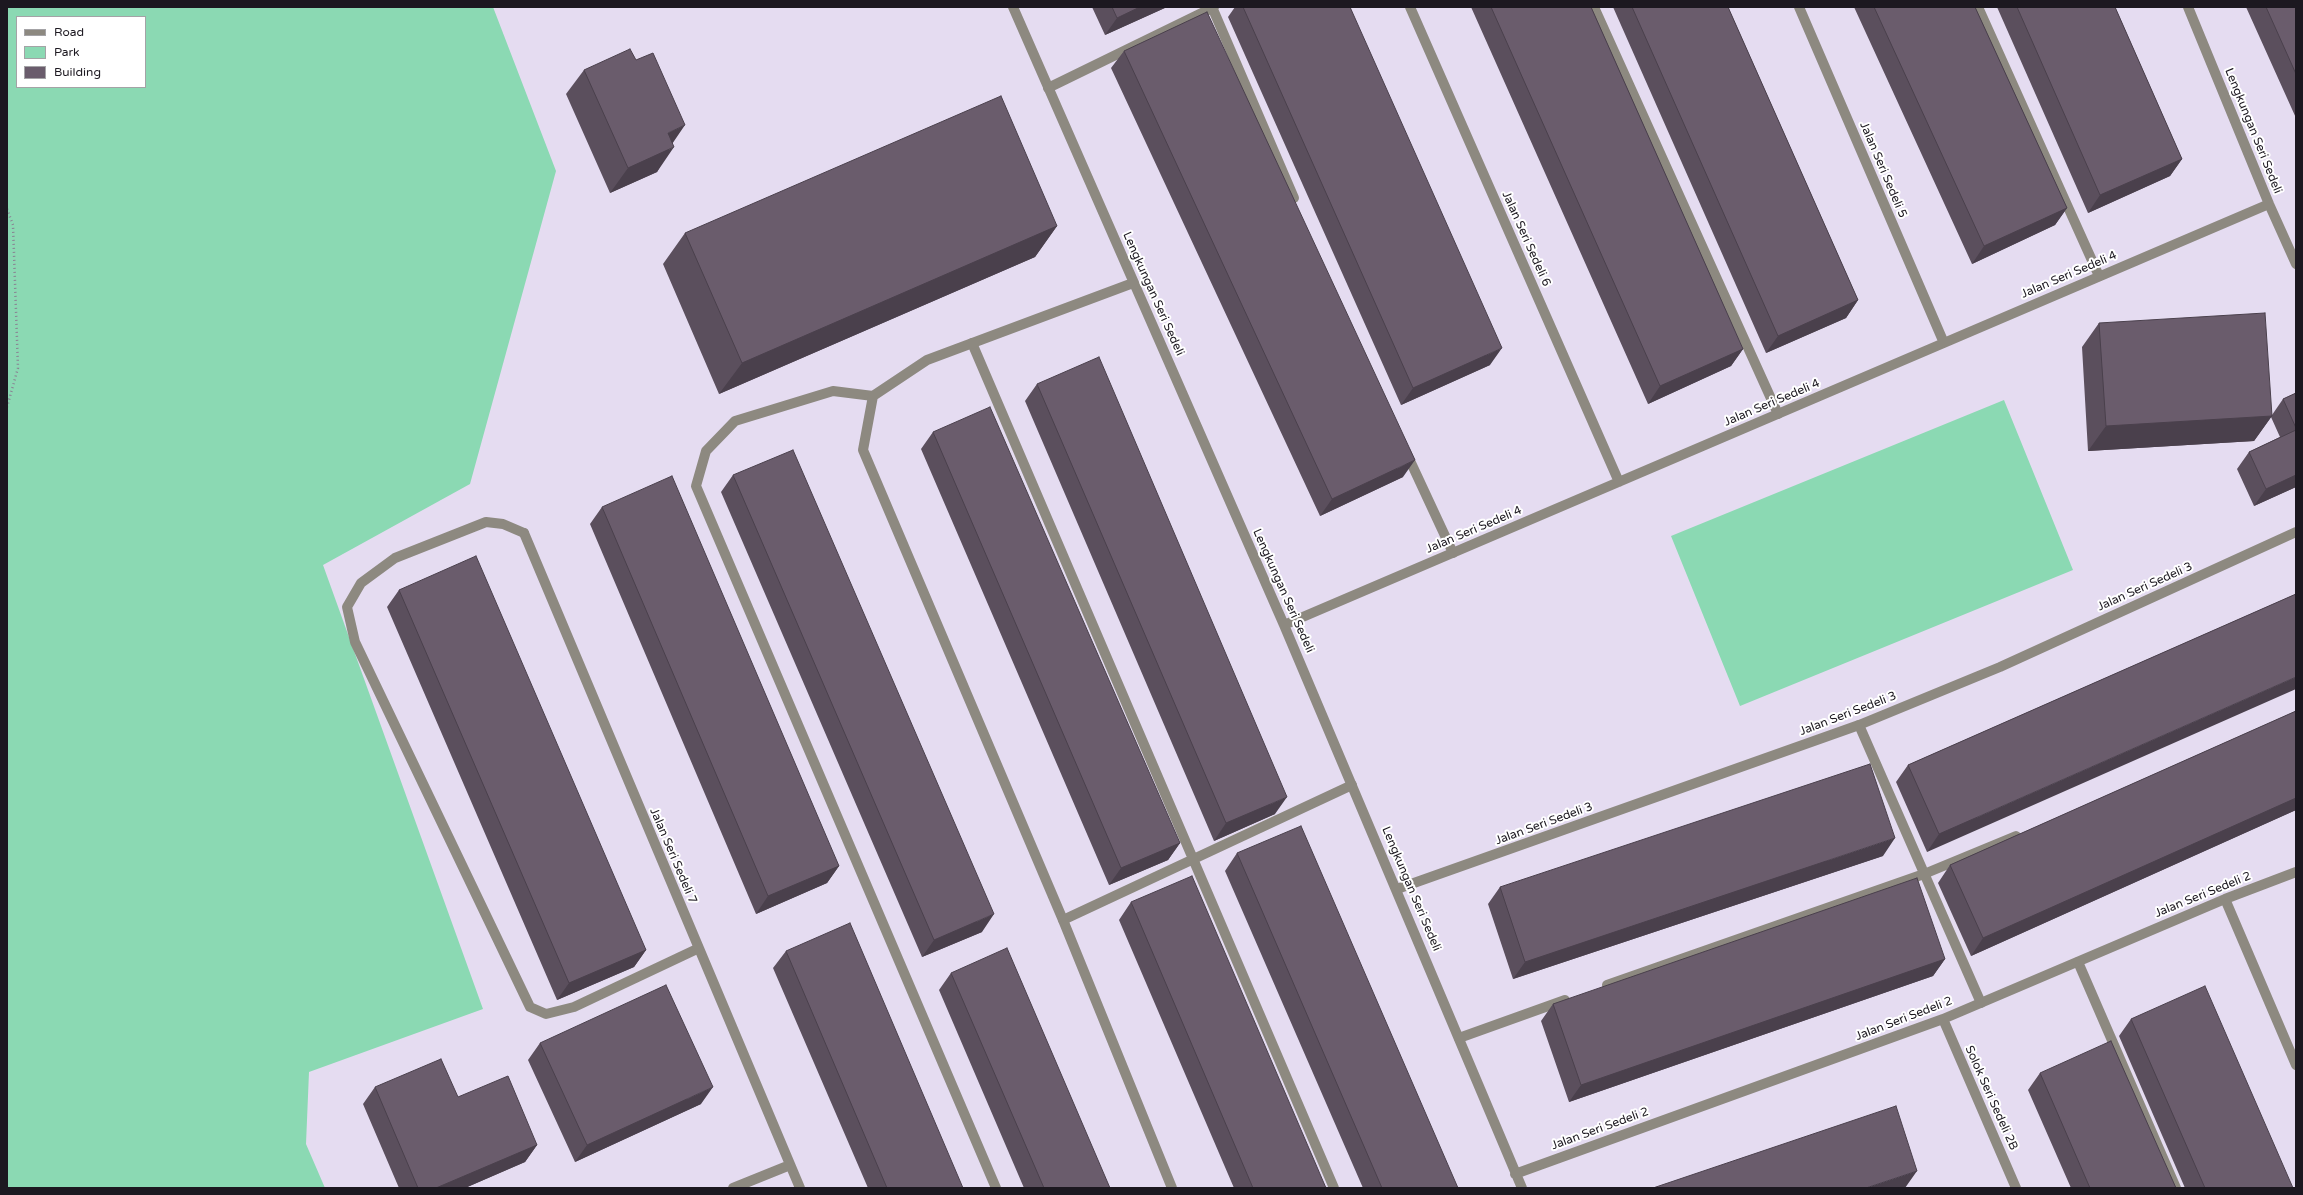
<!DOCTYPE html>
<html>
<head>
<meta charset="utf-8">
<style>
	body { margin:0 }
	#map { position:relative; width:2303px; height:1195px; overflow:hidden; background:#e5dcf1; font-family:"Varela Round",sans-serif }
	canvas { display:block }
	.frame { position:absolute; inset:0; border:8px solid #1c1820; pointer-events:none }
	.legend { position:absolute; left:16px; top:16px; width:130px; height:72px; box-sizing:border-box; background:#fff; border:1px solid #a4a3a6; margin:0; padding:5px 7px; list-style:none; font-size:12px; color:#1c1820 }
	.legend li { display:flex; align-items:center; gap:8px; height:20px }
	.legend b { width:20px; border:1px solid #a4a3a6 }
</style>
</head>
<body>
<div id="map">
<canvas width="2303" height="1195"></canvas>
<div class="frame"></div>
<ul class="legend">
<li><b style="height:5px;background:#8d8980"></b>Road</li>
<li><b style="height:11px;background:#8bd9b3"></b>Park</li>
<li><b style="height:11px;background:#6a5c6c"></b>Building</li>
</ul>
</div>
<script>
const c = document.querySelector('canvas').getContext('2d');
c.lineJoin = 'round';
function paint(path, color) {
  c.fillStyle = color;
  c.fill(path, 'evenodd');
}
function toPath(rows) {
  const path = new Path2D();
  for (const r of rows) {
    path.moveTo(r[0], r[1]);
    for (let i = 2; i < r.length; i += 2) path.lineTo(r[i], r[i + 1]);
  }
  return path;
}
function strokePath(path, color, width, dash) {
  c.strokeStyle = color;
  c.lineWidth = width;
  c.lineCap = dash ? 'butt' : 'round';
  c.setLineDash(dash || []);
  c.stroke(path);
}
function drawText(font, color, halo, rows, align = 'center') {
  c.font = font + ' "Varela Round",sans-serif';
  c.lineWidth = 4;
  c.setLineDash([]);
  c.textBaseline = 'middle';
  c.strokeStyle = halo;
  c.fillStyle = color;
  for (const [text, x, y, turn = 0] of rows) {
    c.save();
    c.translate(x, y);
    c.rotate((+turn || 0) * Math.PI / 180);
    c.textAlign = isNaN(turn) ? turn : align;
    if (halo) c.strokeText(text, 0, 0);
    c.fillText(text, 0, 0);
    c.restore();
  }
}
paint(toPath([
	[7,7,493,7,556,171,470,484,323,565,483,1009,309,1072,306,1144,325,1188,7,1188],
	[17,17,145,17,145,87,17,87],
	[2004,400,2073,570,1740,706,1671,536]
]), '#8bd9b3');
strokePath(toPath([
	[7,209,13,225,18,368,7,407]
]), '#898292', 2.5, [1, 3]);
strokePath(toPath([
	[1212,7,1294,198],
	[1594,7,1778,414],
	[1978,7,2099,276],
	[1048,88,1214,7],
	[972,343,1334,1188],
	[873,396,833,391,735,421,706,451,696,486,996,1188],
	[1406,452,1453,553],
	[524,533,503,524,486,522,395,558,361,583,347,607,355,642,530,1007,546,1014,574,1007,697,949],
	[1859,725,1981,1003],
	[1063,920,1352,785],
	[2078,962,2176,1188],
	[1607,985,1924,874,2016,836],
	[1459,1038,1565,1000]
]), '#8d8980', 10);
strokePath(toPath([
	[1013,7,1284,625,1522,1188],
	[1410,7,1619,482],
	[1799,7,1944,343],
	[2188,7,2269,204,2296,264],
	[1133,283,927,360,873,396,863,450,1063,920,1172,1188],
	[524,533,800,1188],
	[1284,625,2269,204],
	[1397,889,1859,725,2000,667,2296,532],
	[2225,899,2296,1065],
	[1943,1019,2016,1188],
	[1515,1174,1943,1019,2225,899,2296,872],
	[733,1188,790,1165]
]), '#8d8980', 10);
paint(toPath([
	[1092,7,1167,7,1105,35],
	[1235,7,1350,7,1490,365,1401,405,1228,17],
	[1471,7,1591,7,1743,349,1731,366,1648,404],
	[1613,7,1728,7,1858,300,1846,318,1766,353],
	[1854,7,1975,7,2067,208,2055,225,1972,264],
	[1997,7,2115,7,2182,159,2170,176,2088,213],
	[2246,7,2296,7,2296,118],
	[1124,51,1403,477,1320,516,1111,68],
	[584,70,673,143,657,172,610,193,566,94],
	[1057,226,1035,257,719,394,663,264,685,233],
	[2099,323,2272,415,2283,399,2296,393,2296,487,2254,506,2237,469,2249,452,2280,437,2271,417,2254,441,2088,451,2082,347],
	[1037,384,1275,814,1214,841,1025,401],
	[933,432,1180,843,1168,860,1109,885,921,449],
	[733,475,982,932,922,957,721,492],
	[602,507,839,866,827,883,756,914,590,524],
	[399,590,646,950,634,967,557,1000,387,607],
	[2296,594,1927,852,1896,782,1908,765],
	[2296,711,2296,810,1971,956,1938,883,1950,865],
	[1237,853,1458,1188,1363,1188,1225,871],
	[1883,856,1513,979,1488,904,1500,887],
	[1131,902,1326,1188,1234,1188,1119,920],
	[786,951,963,1188,868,1188,773,968],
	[1945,959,1933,976,1569,1102,1541,1021,1553,1004],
	[951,973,1110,1188,1024,1188,939,990],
	[2131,1019,2293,1188,2185,1188,2119,1036],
	[540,1043,701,1104,575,1162,528,1060],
	[2040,1073,2176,1188,2071,1188,2028,1090],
	[375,1087,458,1097,537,1145,525,1162,465,1188,399,1188,363,1104]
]), '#5b4f5d');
paint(toPath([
	[1140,7,1167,7,1105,35,1117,18],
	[685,125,668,150,674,147,657,172,610,193,628,168,668,133],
	[2182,159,2170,176,2088,213,2100,195],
	[2067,208,2055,225,1972,264,1984,246],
	[1057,226,1035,257,719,394,742,363],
	[1858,300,1846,318,1766,353,1778,336],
	[1502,348,1490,365,1401,405,1413,388],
	[1743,349,1731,366,1648,404,1660,386],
	[2272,416,2254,441,2088,451,2106,426],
	[1415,460,1403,477,1320,516,1332,499],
	[2296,475,2296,487,2254,506,2266,489],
	[2296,677,2296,689,1927,852,1939,834],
	[1287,797,1275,814,1214,841,1226,823],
	[2296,798,2296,810,1971,956,1983,938],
	[1895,838,1883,856,1513,979,1525,962],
	[1180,843,1168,860,1109,885,1121,868],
	[839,866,827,883,756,914,768,896],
	[994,914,982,932,922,957,934,940],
	[646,950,634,967,557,1000,569,983],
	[1945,959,1933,976,1569,1102,1581,1085],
	[713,1087,701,1104,575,1162,587,1145],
	[537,1145,525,1162,465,1188,436,1188],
	[1917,1171,1905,1188,1866,1188]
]), '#4a404c');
const building = toPath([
	[1112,7,1140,7,1117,18,1112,7],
	[1243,7,1350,7,1502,348,1413,388,1243,7],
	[1491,7,1591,7,1743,349,1660,386,1491,7],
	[1632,7,1728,7,1858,300,1778,336,1632,7],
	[1874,7,1975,7,2067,208,1984,246,1874,7],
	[2017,7,2115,7,2182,159,2100,195,2017,7],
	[2266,7,2296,7,2296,74,2266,7],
	[1207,12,1415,460,1332,499,1124,51,1207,12],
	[630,49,636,60,653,53,685,125,668,133,674,147,628,168,584,70,630,49],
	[1001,96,1057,226,742,363,685,233,1001,96],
	[2265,313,2272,416,2106,426,2099,323,2265,313],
	[1099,357,1287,797,1226,823,1037,384,1099,357],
	[2296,393,2296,428,2283,399,2296,393],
	[990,407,1180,843,1121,868,933,432,990,407],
	[2296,430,2296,475,2266,489,2249,452,2296,430],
	[793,450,994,914,934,940,733,475,793,450],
	[672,476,839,866,768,896,602,507,672,476],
	[476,556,646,950,569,983,399,590,476,556],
	[2296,594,2296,677,1939,834,1908,765,2296,594],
	[2296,711,2296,798,1983,938,1950,865,2296,711],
	[1870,764,1895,838,1525,962,1500,887,1870,764],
	[1301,826,1458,1188,1382,1188,1237,853,1301,826],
	[1192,876,1326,1188,1253,1188,1131,902,1192,876],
	[1917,878,1945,959,1581,1085,1553,1004,1917,878],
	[850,923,963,1188,887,1188,786,951,850,923],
	[1007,948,1110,1188,1044,1188,951,973,1007,948],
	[666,985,713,1087,587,1145,540,1043,666,985],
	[2205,986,2293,1188,2205,1188,2131,1019,2205,986],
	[2111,1041,2176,1188,2090,1188,2040,1073,2111,1041],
	[441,1059,458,1097,508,1076,537,1145,436,1188,418,1188,375,1087,441,1059],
	[1896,1106,1917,1171,1866,1188,1653,1188,1896,1106]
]);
paint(building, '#6a5c6c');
strokePath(building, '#4a404c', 1);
drawText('12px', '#1c1820', '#fff', [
	["Lengkungan Seri Sedeli",2253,131,68],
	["Jalan Seri Sedeli 5",1883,170,67],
	["Jalan Seri Sedeli 6",1526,239,66],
	["Jalan Seri Sedeli 4",2069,275,-23],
	["Lengkungan Seri Sedeli",1153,294,66],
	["Jalan Seri Sedeli 4",1772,403,-23],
	["Jalan Seri Sedeli 4",1474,530,-23],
	["Jalan Seri Sedeli 3",2145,587,-24],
	["Lengkungan Seri Sedeli",1283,591,66],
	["Jalan Seri Sedeli 3",1848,714,-21],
	["Jalan Seri Sedeli 3",1544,824,-20],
	["Jalan Seri Sedeli 7",673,856,67],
	["Lengkungan Seri Sedeli",1411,889,67],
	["Jalan Seri Sedeli 2",2203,895,-22],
	["Jalan Seri Sedeli 2",1904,1019,-21],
	["Solok Seri Sedeli 2B",1991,1098,66],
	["Jalan Seri Sedeli 2",1600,1129,-20]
]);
</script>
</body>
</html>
